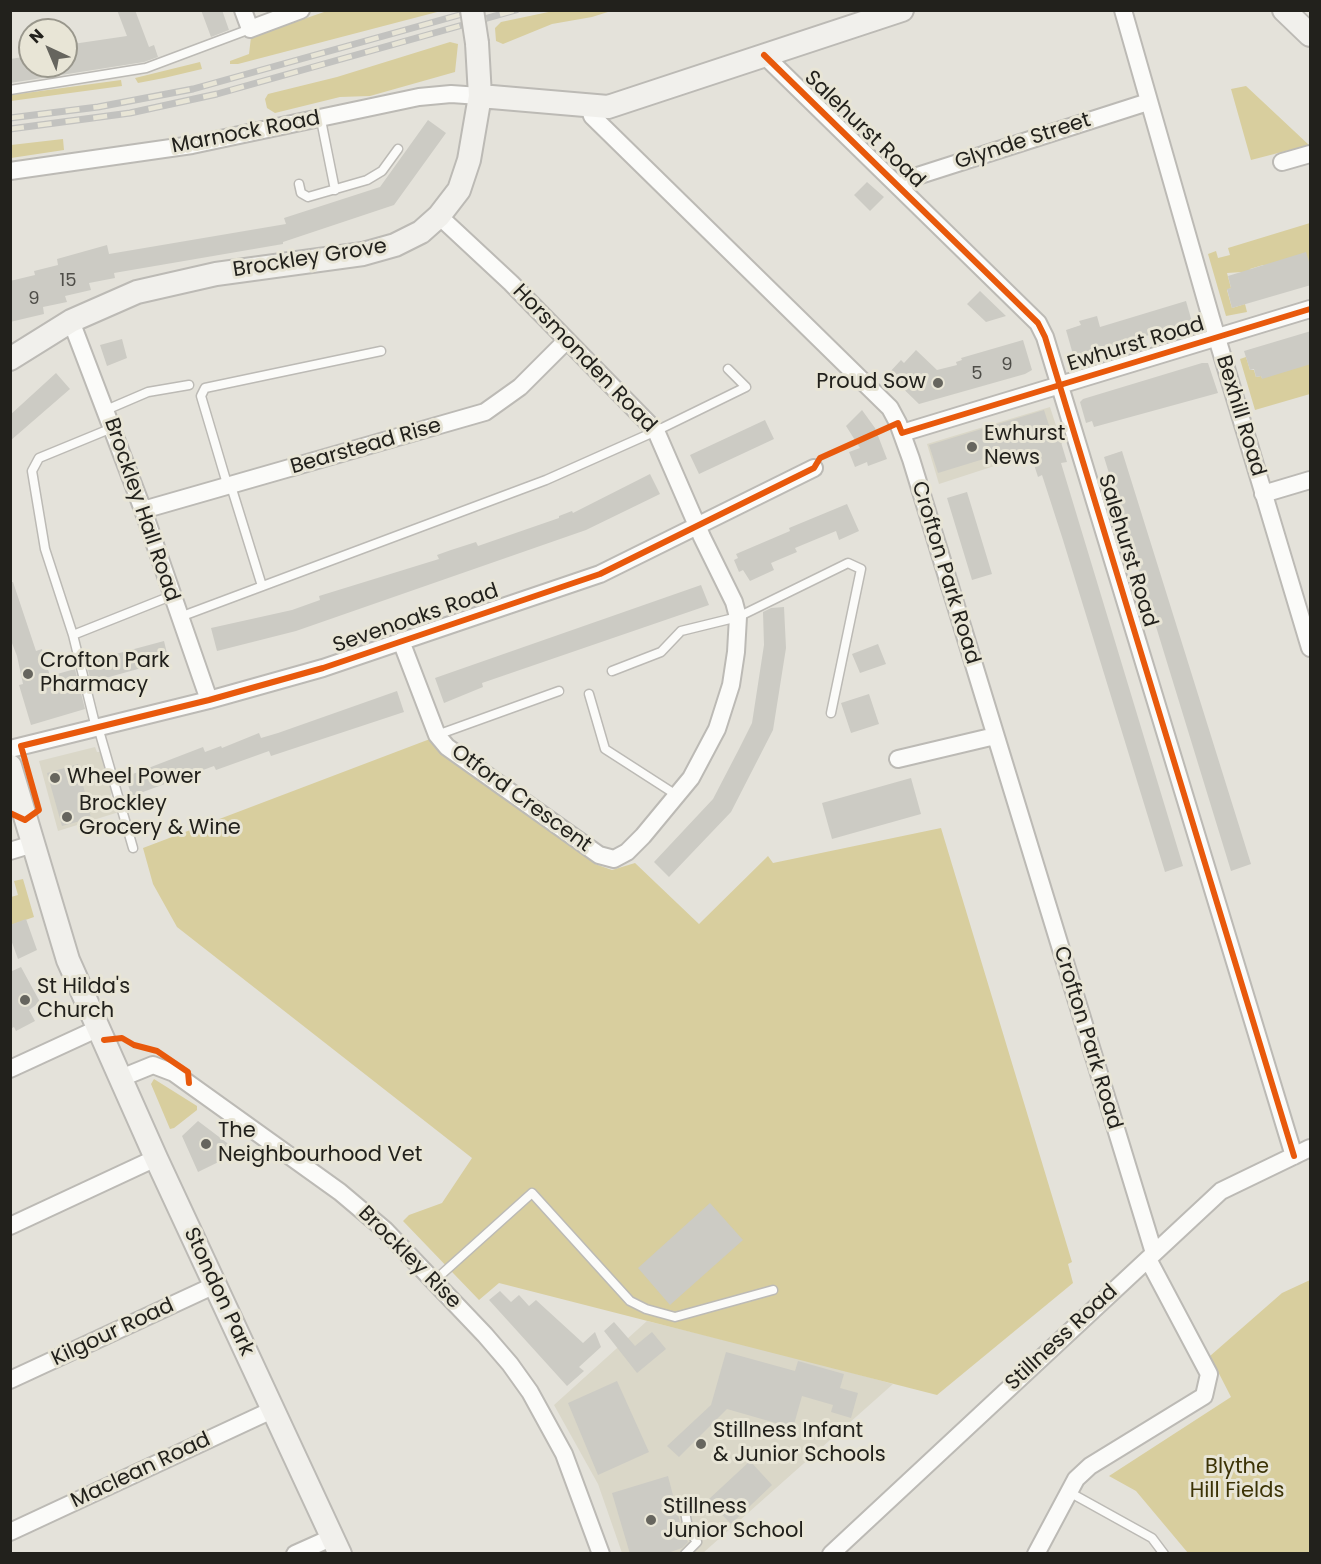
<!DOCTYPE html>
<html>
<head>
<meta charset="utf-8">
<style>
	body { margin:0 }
	#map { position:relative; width:1321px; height:1564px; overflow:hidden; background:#e4e2da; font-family:Poppins,sans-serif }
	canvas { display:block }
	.frame { position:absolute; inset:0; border:12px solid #22211c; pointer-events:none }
	.north { position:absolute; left:18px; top:18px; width:60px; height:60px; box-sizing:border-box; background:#e8e5d6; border:2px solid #99978c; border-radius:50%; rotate:316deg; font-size:16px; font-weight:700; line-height:24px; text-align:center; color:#22211c }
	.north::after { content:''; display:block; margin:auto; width:21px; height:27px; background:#66655e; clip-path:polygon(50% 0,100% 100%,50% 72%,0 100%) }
</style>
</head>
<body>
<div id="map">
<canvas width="1321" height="1564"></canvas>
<div class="frame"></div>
<div class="north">N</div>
</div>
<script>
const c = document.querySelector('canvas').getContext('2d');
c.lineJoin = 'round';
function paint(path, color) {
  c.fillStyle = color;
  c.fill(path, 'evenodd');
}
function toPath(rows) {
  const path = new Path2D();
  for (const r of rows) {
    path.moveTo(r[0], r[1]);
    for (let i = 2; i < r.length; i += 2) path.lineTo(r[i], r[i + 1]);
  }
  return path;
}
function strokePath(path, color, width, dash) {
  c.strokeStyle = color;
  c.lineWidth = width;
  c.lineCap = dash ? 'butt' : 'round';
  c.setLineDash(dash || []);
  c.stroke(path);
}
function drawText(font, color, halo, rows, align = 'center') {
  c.font = font + ' Poppins,sans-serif';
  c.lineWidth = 6;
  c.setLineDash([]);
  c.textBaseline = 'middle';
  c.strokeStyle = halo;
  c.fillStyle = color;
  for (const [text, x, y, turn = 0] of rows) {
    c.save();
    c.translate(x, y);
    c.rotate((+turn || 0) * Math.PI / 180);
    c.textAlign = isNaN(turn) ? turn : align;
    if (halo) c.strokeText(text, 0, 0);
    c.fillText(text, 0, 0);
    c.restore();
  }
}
paint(toPath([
	[1050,407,1062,444,939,484,927,444],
	[95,747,97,752,102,752,113,790,110,797,116,801,119,812,58,831,39,761],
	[647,1321,802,1359,893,1384,703,1553,622,1553,598,1484,554,1405]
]), '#dad7c8');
paint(toPath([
	[558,10,611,11,592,17,552,24,503,44,496,41,495,28,501,22],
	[327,11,441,11,238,64,230,64,230,61,249,54,251,37],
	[450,42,458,44,455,72,370,96,340,97,275,113,267,108,265,99,268,94,337,77],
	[200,62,202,69,164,78,138,83,135,78],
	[121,80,122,86,11,101,11,95],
	[1246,86,1309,145,1251,160,1231,89],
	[63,139,64,150,11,158,11,145],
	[1310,223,1310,264,1263,265,1250,269,1246,284,1242,272,1227,273,1231,288,1227,290,1232,308,1245,304,1247,312,1226,316,1208,254,1216,251,1218,258,1230,255,1228,248],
	[1246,357,1250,370,1254,370,1256,377,1261,376,1262,378,1310,361,1310,394,1255,410,1240,359],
	[430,739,445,755,595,864,612,870,635,863,699,924,768,856,773,863,941,828,1072,1262,1068,1264,1073,1283,937,1395,499,1283,479,1300,403,1221,409,1215,442,1203,472,1158,177,927,153,884,143,848],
	[23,879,34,917,11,925,11,897,18,895,14,881],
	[154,1079,197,1106,197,1110,174,1128,170,1129,151,1084],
	[1310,1280,1310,1553,1188,1553,1136,1491,1109,1476,1231,1397,1210,1356,1282,1293]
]), '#d8ce9e');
paint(toPath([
	[117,10,135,10,149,47,154,45,158,57,144,62,10,83,10,59,30,56,30,66,66,66,66,45,127,36],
	[201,10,222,10,229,30,211,37],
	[428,120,446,133,394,205,283,242,283,244,114,273,115,278,89,283,91,290,65,296,67,302,43,307,44,314,10,322,10,281,35,275,34,271,58,265,57,259,107,245,109,254,286,224,284,218,380,187],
	[867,182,884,197,870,211,854,195],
	[1306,252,1311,268,1311,285,1232,308,1227,289,1231,288,1228,276],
	[980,291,1006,316,986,322,967,304],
	[1186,301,1192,322,1074,358,1066,330,1081,325,1079,321,1097,316,1100,327],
	[1311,331,1311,364,1262,379,1261,376,1256,377,1254,369,1250,370,1244,351],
	[122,339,127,358,107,366,100,345],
	[1023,340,1032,370,1025,374,919,404,888,374,901,360,904,363,916,350,937,370,957,365,956,362,962,360,961,358],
	[1202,363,1208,363,1218,393,1094,427,1092,421,1086,423,1080,402,1083,399],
	[56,373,70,389,10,441,10,415],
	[862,410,875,428,887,459,868,466,867,462,855,467,849,452,860,448,846,426],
	[1044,410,1054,441,1060,439,1067,462,1061,463,1183,866,1165,872,1063,540,1042,475,1038,477,1029,449,1001,457,1000,454,938,473,929,445],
	[765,420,774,439,699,474,690,455],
	[1122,451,1251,864,1231,871,1104,457],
	[650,474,660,494,586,530,296,631,217,651,211,628,292,610,320,600,319,596,439,559,437,555,451,550,476,542,478,546,559,518,559,516,572,511,573,513],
	[967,492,992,574,972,580,947,498],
	[847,504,859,531,839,540,836,531,795,548,797,552,771,563,774,570,750,581,743,570,739,572,734,560,738,558,736,554,790,531,789,528],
	[10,582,13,582,36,651,42,649,50,676,75,669,85,709,31,725,19,685,23,684,17,656,10,638],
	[701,585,709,605,482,683,483,687,444,703,435,678],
	[784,607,786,648,773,730,731,812,669,877,654,862,713,799,739,749,752,723,764,645,763,612,771,608],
	[164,641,169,662,156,666,156,664,91,682,86,662],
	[878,644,886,664,860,673,852,654],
	[397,691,404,712,271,756,269,751,216,770,214,766,132,796,125,777,203,747,205,752,221,746,222,748,259,733,261,738,278,733],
	[869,694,879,724,851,733,841,703],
	[78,764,91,818,62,826,47,773],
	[911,778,921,814,832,839,822,803],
	[26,919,37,950,18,959,10,937,10,925],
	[21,967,40,1002,29,1010,35,1021,16,1031,14,1027,10,1029,10,972],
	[198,1121,239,1152,198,1172,182,1136],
	[710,1203,743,1240,670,1305,638,1268],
	[500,1291,511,1302,519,1295,529,1306,536,1300,583,1343,595,1332,601,1347,579,1367,584,1371,567,1386,489,1300],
	[614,1322,635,1346,652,1332,666,1349,637,1373,604,1331],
	[726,1352,795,1371,798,1361,844,1374,840,1388,858,1393,851,1418,831,1412,833,1405,802,1396,793,1428,727,1409,679,1457,667,1446,711,1405],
	[617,1381,649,1452,598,1475,568,1403],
	[750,1461,772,1485,731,1524,708,1500],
	[668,1476,682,1530,688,1542,682,1548,665,1554,630,1554,612,1493]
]), '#cccbc4');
const lane = toPath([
	[10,90,146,68,250,29],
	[321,120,335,190],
	[299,184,301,193,308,197,367,180,382,171,398,149],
	[106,410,148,392,189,385],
	[231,486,262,586],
	[228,487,201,396,205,388,381,351],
	[180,617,546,480,656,431,746,387,728,369],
	[73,635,171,596],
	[612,671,661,652,681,631,738,617,848,563,861,569,831,713],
	[589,694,605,749,678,796],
	[98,727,133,848],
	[96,728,73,635,45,549,32,471,39,458,112,428],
	[437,735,559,691],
	[434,1281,532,1193,630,1301,646,1309,675,1317,773,1290],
	[1069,1492,1152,1538,1164,1554],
	[685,1554,697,1542,688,1528,685,1512]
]);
const street = toPath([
	[243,10,250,29,301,10],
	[1123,10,1211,318,1310,648],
	[764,55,1038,323,1045,337,1294,1156],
	[589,106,592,116,890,408,898,423,911,459,1154,1253],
	[1282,162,1310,154],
	[10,171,192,145,419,97,451,94,480,96],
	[901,189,911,178,1148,102],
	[71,321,143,510,209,700],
	[902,433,1310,309],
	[1263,494,1310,480],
	[143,510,485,412,520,387,566,341],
	[401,641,437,735,447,747,599,855,614,859,627,852,643,836,691,778,717,729,731,685,736,652,738,617,734,602,702,537,656,431,511,283,439,216],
	[10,749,209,700,323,668,600,574,814,468],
	[898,759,995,736],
	[10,851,33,844],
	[10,1069,99,1028],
	[121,1078,153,1065,174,1073,340,1192,385,1230,485,1335,510,1364,530,1392,564,1454,601,1554],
	[10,1226,156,1158],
	[10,1380,215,1285],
	[10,1532,272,1410],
	[295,1554,333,1537],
	[831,1554,1221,1191,1310,1148],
	[1036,1554,1076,1479,1090,1466,1204,1396,1209,1374,1148,1259]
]);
const secondary = toPath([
	[1284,10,1310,35],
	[480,96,608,107,902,10],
	[10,359,71,321,137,292,216,274,363,254,395,245,421,232,439,216,459,190,469,160,480,96,477,43],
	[10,766,68,960,156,1158,340,1554]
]);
strokePath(lane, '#bcbab5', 11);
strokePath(street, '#bcbab5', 20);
strokePath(secondary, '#bcbab5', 26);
strokePath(lane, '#fbfbf9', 8);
strokePath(street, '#fbfbf9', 16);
strokePath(secondary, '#f1f0ec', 22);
const rail = toPath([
	[10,118,98,107,193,89,477,10],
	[10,129,130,113,217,94,516,10]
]);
strokePath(rail, '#c2c2bf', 7);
strokePath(rail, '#e8e5d6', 4.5, [14]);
const secondaryBridge = toPath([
	[472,10,477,43]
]);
strokePath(secondaryBridge, '#bcbab5', 26, []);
strokePath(secondaryBridge, '#f1f0ec', 22);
strokePath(toPath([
	[764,55,1038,323,1045,337,1294,1156],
	[10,813,25,820,39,810,21,746,209,700,323,668,600,574,814,468,820,458,898,423,902,433,1310,309],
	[104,1040,122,1038,134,1045,157,1051,188,1072,189,1083]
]), '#e8590c', 6);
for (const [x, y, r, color] of [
	[938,383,6,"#66655e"],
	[972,447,6,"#66655e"],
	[28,674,6,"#66655e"],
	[55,778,6,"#66655e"],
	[67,817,6,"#66655e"],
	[25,1000,6,"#66655e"],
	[206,1144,6,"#66655e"],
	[701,1444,6,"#66655e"],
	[651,1520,6,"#66655e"]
]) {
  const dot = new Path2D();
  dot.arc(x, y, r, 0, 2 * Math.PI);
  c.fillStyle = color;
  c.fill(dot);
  strokePath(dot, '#e8e5d6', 2);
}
drawText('18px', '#4e4d48', null, [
	["15",68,281],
	["9",34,299],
	["9",1007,365],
	["5",977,374]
]);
drawText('21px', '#22211c', '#e8e5d6', [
	["Salehurst Road",864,130,44],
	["Marnock Road",246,133,-11],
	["Glynde Street",1023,142,-18],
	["Brockley Grove",310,259,-9],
	["Ewhurst Road",1136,345,-17],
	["Horsmonden Road",584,359,46],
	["Bexhill Road",1240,416,73],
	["Bearstead Rise",366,447,-16],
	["Brockley Hall Road",141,510,71],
	["Salehurst Road",1127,551,73],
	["Crofton Park Road",945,573,73],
	["Sevenoaks Road",416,619,-19],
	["Otford Crescent",521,799,36],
	["Crofton Park Road",1087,1038,73],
	["Brockley Rise",409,1258,45],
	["Stondon Park",218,1292,65],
	["Kilgour Road",113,1333,-25],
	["Stillness Road",1062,1338,-43],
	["Maclean Road",141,1471,-25]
]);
drawText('21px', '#22211c', '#e8e5d6', [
	["Proud Sow",926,383,"right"],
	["Ewhurst",984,435],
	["News",984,459],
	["Crofton Park",40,662],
	["Pharmacy",40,686],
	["Wheel Power",67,778],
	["Brockley",79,805],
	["Grocery & Wine",79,829],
	["St Hilda's",37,988],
	["Church",37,1012],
	["The",218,1132],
	["Neighbourhood Vet",218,1156],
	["Stillness Infant",713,1432],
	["& Junior Schools",713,1456],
	["Stillness",663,1508],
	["Junior School",663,1532]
], 'left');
drawText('21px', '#3c3306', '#e8e5d6', [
	["Blythe",1237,1468],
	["Hill Fields",1237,1492]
]);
</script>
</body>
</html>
